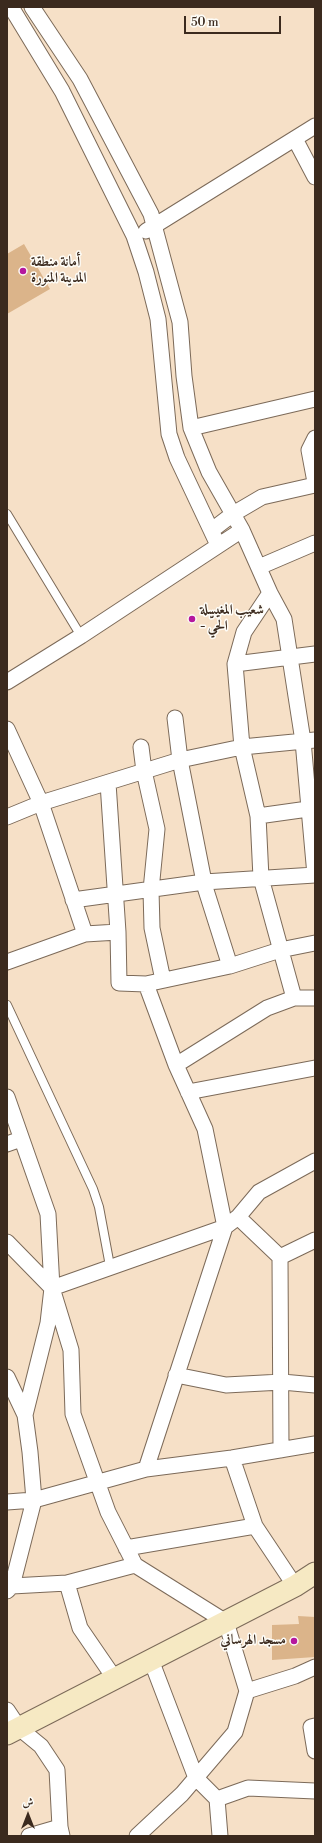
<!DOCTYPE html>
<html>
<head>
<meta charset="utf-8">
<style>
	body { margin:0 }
	#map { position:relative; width:322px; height:1843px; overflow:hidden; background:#f6e0c7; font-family:"Libre Bodoni",Amiri,serif }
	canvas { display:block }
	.frame { position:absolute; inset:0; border:8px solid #3b2a1e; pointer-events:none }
	.north { position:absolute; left:8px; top:1795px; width:40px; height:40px; -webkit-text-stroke:3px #fdfcf7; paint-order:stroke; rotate:0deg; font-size:11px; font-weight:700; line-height:16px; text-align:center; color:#3b2a1e }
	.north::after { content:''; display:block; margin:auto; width:14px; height:18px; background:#3b2a1e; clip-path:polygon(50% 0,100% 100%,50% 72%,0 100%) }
	.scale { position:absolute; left:184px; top:16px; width:97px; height:18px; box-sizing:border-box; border:2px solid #3b2a1e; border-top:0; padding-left:5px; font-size:12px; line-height:14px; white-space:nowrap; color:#3b2a1e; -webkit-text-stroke:3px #fdfcf7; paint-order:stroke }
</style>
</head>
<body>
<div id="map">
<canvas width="322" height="1843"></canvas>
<div class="frame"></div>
<div class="north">ش</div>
<div class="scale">50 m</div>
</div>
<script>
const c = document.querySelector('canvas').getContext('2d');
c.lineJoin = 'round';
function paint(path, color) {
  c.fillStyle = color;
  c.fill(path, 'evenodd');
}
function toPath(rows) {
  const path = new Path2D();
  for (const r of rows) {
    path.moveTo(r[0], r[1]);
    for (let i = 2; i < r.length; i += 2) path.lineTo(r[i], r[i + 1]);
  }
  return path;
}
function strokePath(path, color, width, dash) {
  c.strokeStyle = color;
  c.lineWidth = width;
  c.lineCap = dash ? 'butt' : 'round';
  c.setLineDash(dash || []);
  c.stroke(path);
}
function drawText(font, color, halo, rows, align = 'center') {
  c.font = font + ' "Libre Bodoni",Amiri,serif';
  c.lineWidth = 3;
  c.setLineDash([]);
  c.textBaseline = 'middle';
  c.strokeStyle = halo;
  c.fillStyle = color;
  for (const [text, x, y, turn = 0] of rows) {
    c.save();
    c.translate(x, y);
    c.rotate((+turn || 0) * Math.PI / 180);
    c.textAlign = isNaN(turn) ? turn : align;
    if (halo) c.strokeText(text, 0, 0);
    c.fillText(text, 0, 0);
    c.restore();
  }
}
paint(toPath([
	[24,244,50,289,7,314,7,254],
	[298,1616,315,1617,315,1657,272,1660,272,1625,299,1624]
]), '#dbb48a');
const service = toPath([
	[7,514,81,636],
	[7,1005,93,1189,99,1207,110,1266]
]);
const minor = toPath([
	[11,7,62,91,134,236,146,272,158,319,169,434,177,458,218,545],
	[32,7,80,79,151,214,180,322,184,376,191,428,209,472,242,530,270,593,284,619,303,741,315,875],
	[295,139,315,177],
	[146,231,315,126],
	[191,428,315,399],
	[315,438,309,450,315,482],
	[212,530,233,514,262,497,315,485],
	[259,567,315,543],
	[270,593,244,632,235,664,242,747,258,816,261,878,294,998],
	[235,664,315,654],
	[7,682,81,636,242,530],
	[175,718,180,760,205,887,230,966],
	[7,729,41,803,85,934],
	[141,747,144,771,157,829,151,890,152,928,163,980],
	[108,783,118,932,119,983,146,984,230,966,280,950,315,943],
	[258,816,315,808],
	[7,817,41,803,180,760,242,747,315,740],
	[73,900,204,882,315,875],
	[7,962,85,934,118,932],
	[146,984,176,1065,205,1129,225,1227,146,1469],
	[176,1065,267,1008,294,998,315,998],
	[188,1092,315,1068],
	[7,1097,48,1214,52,1288,48,1323,25,1415],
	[7,1144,21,1139],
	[238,1217,280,1257,281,1450],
	[7,1242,52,1288,71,1350,73,1414,108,1512,135,1565,226,1622,247,1691,235,1732,182,1794,137,1836],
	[280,1257,315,1240],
	[52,1288,225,1227,238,1217,259,1192,315,1161],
	[176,1375,226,1385,282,1382,315,1385],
	[7,1377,25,1415,30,1452,34,1500,12,1586,7,1591],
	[232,1458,255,1526,295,1586],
	[7,1502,34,1500,146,1469,232,1458,315,1444],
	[126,1548,255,1526],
	[67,1583,80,1628,115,1679],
	[12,1586,67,1583,135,1565],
	[151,1660,196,1778,217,1799,220,1836],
	[247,1691,295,1676,315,1667],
	[7,1710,19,1728,41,1746,57,1770,60,1827,62,1836],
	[315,1726,311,1727,315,1751],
	[217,1799,248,1788,315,1791],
	[29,1836,60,1827]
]);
const secondary = toPath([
	[7,1734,295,1586,315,1573]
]);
strokePath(service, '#7c6a59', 10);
strokePath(minor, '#7c6a59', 17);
strokePath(secondary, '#7c6a59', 23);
strokePath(service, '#fff', 8);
strokePath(minor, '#fff', 15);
strokePath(secondary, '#f6e9c3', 21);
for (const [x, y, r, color] of [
	[23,271,4,"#b5179e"],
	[192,619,4,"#b5179e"],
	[294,1641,4,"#b5179e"]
]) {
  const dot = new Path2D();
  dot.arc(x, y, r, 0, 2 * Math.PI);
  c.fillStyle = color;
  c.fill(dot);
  strokePath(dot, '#fdfcf7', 1.5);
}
drawText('bold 14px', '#3b2a1e', '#fdfcf7', [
	["أمانة منطقة",31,263],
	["المدينة المنورة",31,279],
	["شعيب المغيسلة",200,611],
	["- الحيّ",200,627],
	["مسجد الهرساني",286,1641,"right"]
], 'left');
</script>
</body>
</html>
